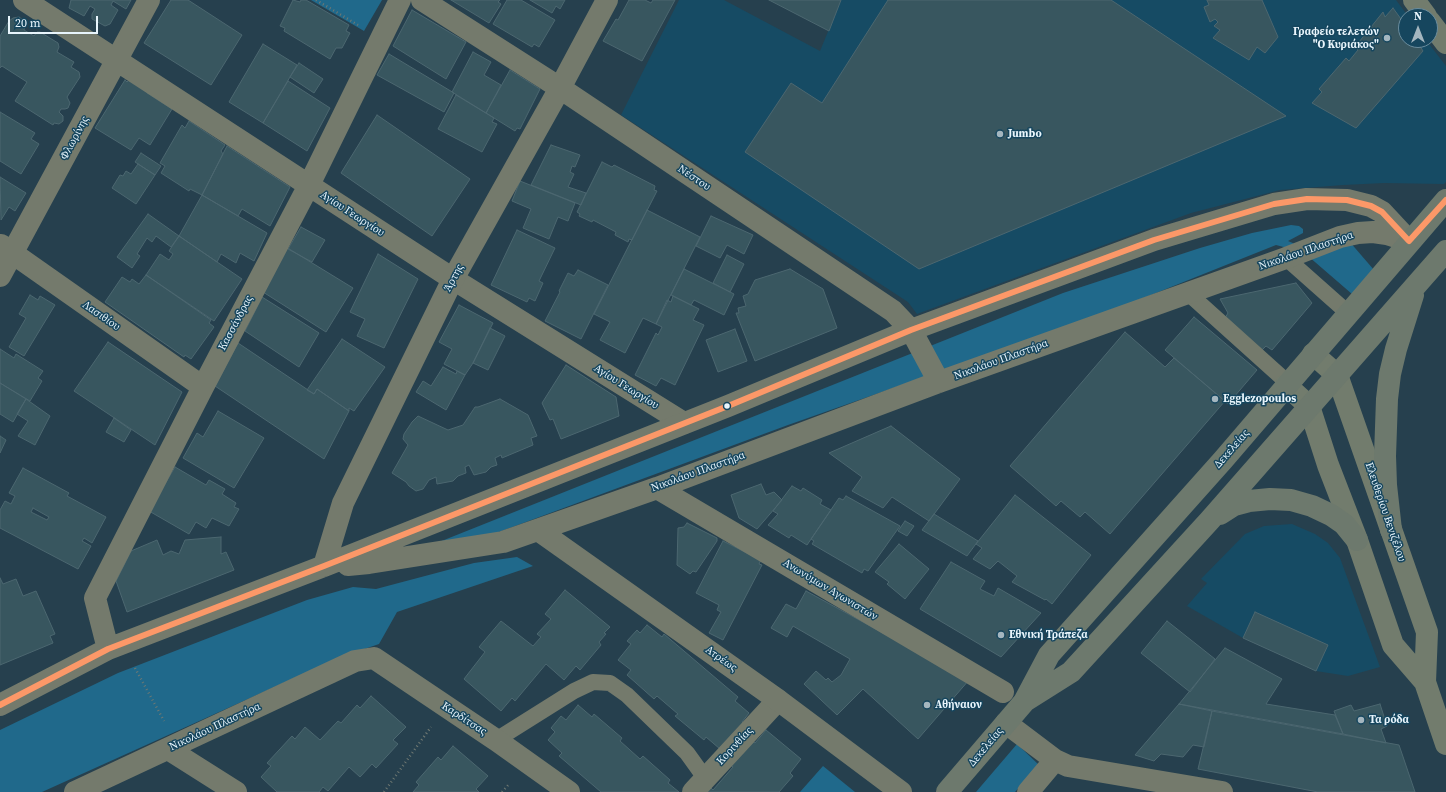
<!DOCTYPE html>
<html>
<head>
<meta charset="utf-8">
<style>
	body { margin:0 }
	#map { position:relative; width:1446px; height:792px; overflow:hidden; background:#26404e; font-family:"Source Serif 4",serif }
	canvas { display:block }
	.north { position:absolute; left:1398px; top:8px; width:40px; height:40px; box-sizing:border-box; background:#16465e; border:1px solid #6a8c9d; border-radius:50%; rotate:0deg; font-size:11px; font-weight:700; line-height:16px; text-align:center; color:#e8f5fc }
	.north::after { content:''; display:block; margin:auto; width:14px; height:18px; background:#a4b6bf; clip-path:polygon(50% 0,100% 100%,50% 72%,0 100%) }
	.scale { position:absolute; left:8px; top:16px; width:90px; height:18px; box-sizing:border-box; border:2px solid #e8f5fc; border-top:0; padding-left:5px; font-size:12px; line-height:14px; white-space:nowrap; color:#e8f5fc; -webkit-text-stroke:3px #16465e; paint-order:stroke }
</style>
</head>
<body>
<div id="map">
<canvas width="1446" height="792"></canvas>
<div class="north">N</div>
<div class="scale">20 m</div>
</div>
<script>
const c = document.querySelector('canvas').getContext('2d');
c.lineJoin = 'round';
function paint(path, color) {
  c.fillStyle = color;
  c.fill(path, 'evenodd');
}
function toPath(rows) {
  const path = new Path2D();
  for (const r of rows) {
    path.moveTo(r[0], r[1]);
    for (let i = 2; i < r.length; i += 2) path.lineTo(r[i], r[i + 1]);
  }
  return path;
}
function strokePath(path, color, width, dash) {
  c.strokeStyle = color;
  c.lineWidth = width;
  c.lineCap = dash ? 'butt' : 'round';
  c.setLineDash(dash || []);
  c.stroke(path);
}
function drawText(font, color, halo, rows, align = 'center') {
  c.font = font + ' "Source Serif 4",serif';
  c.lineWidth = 3;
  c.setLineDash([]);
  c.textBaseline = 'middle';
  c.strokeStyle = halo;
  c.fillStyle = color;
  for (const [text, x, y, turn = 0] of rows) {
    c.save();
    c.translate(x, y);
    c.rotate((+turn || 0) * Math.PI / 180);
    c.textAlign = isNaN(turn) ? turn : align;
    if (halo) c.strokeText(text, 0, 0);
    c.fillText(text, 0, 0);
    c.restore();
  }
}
paint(toPath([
	[679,0,724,0,820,51,841,0,1396,0,1408,16,1406,16,1406,40,1426,40,1446,66,1446,182,1444,184,1384,183,1343,185,1280,190,1191,213,917,314,908,302,621,115],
	[1292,524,1315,534,1328,543,1340,558,1380,667,1348,676,1316,671,1328,645,1243,638,1187,606,1207,583,1201,579,1245,534,1264,526]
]), '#164b64');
paint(toPath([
	[311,0,382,0,364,31],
	[1291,225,1299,226,1303,229,1303,233,1288,241,1316,253,1349,241,1374,270,1352,294,1308,256,1310,254,1276,245,1101,315,788,425,480,539,414,552,1063,293,1200,248,1252,233],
	[517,557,533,566,397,612,379,644,341,657,42,792,0,792,0,730,118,673,307,600,353,587,376,589,474,563],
	[1017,744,1039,765,1015,792,976,792],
	[823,766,855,792,800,792]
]), '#20698b');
const building = toPath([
	[71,0,131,0,126,9,113,1,111,5,118,10,110,24,105,26,92,19,92,14,95,9,90,6,84,16,69,8,71,0],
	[171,0,188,0,242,35,211,85,144,43,171,0],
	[293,0,300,2,301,0,306,0,349,25,346,31,350,33,342,48,336,48,330,59,284,31,285,28,280,26,293,0],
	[451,0,500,0,498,2,501,4,489,23,451,0],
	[507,0,521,0,555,20,539,47,534,44,532,47,493,24,507,0],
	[530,0,565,0,560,9,556,6,552,13,530,0],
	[629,0,645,0,651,3,653,0,675,0,642,61,603,41,616,19,618,20,629,0],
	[769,0,841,0,829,31,769,0],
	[888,0,1111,0,1286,116,919,269,745,152,791,83,822,103,888,0],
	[1207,0,1262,0,1278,37,1265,53,1257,47,1249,60,1213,38,1220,30,1214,26,1218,22,1215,19,1210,22,1204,7,1209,5,1207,0],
	[1393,8,1406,26,1406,40,1416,40,1423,51,1356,128,1312,103,1322,92,1319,89,1346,58,1349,61,1358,50,1355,47,1383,12,1385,17,1393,8],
	[412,10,466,42,446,79,393,46,412,10],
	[19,17,23,20,25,25,24,30,34,36,37,32,40,32,58,43,59,47,57,52,74,62,71,67,79,72,80,77,67,97,70,103,68,108,65,109,61,109,59,112,63,116,63,121,59,124,54,123,53,125,15,101,27,82,2,66,0,68,0,36,9,21,13,18,19,17],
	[263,44,297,65,263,123,229,102,263,44],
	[473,52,491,62,484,75,501,85,486,113,452,92,473,52],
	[389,54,454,93,444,112,377,75,389,54],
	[299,63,323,79,314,93,290,77,299,63],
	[510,70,540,89,520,129,517,128,515,131,486,113,510,70],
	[125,80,127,82,129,80,148,91,147,93,172,109,150,145,139,138,131,150,95,128,125,80],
	[288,81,330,108,307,151,263,123,288,81],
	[456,95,494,118,492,122,497,124,482,152,438,129,456,95],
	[0,112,35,133,31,139,39,144,21,174,0,161,0,112],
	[377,115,470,179,432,236,341,173,377,115],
	[189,121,225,145,221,151,223,154,202,195,190,189,189,191,161,173,165,166,160,163,182,125,185,128,189,121],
	[551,145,580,155,575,167,572,166,570,172,574,174,568,187,586,193,581,205,531,185,551,145],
	[227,146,290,187,270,226,242,209,238,216,202,195,227,146],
	[141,153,161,166,155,175,135,162,141,153],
	[602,162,612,167,614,165,655,186,654,190,657,191,632,240,629,239,628,242,615,235,616,232,593,220,592,222,579,216,580,214,577,212,602,162],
	[138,164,155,175,136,204,112,188,120,175,123,176,126,171,131,174,138,164],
	[0,177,26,193,15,211,9,207,1,220,0,177],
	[520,181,575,203,568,221,558,217,549,239,523,228,531,209,512,201,520,181],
	[202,195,267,233,254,261,240,253,236,263,221,254,217,262,179,236,202,195],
	[647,210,700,237,656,324,643,318,625,353,600,340,610,322,594,314,647,210],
	[148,214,179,236,171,247,156,236,152,242,147,238,137,254,140,256,132,268,117,257,148,214],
	[711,216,753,235,744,254,727,245,720,258,696,246,711,216],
	[301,227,325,240,312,262,288,249,301,227],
	[517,230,555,248,539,281,543,283,535,301,529,298,527,302,491,285,517,230],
	[179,236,242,279,214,321,146,275,160,254,169,260,173,254,169,251,179,236],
	[286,247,353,288,326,332,263,292,286,247],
	[378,254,418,279,384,348,357,336,365,319,350,312,378,254],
	[727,255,744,264,730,292,713,283,727,255],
	[684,269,734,294,724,315,694,300,691,305,671,295,684,269],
	[790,269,823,289,837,328,755,361,736,313,739,313,738,308,746,306,743,296,748,294,755,280,790,269],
	[578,270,608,285,581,339,545,321,560,292,559,291,568,273,574,276,578,270],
	[146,275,211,320,209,323,214,327,191,359,185,355,184,357,105,302,122,277,130,282,132,279,139,284,146,275],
	[1296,283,1312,303,1272,350,1266,346,1261,351,1225,318,1228,313,1220,299,1296,283],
	[30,295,38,300,40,296,55,305,24,356,9,347,26,318,19,314,30,295],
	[673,296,699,309,693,320,704,325,675,385,661,378,656,386,635,375,656,333,658,335,662,327,656,324,667,300,671,302,673,296],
	[262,297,319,333,299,367,245,331,262,297],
	[459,305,493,323,473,363,465,375,444,364,452,349,439,342,459,305],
	[1194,317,1257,370,1228,404,1165,350,1194,317],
	[490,328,505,336,488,370,473,363,490,328],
	[735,329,747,361,718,372,706,340,735,329],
	[1125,332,1165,367,1174,358,1225,401,1110,534,1085,512,1080,517,1061,501,1056,506,1010,466,1125,332],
	[342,339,385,367,354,411,349,408,349,411,317,389,314,394,307,390,342,339],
	[108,342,182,392,155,445,74,391,108,342],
	[238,343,314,394,317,389,349,411,324,459,215,386,238,343],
	[0,349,14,358,16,354,43,371,38,378,42,381,30,401,0,383,0,349],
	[566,365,616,397,619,416,561,439,553,419,550,420,542,403,566,365],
	[443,367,456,374,457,371,465,375,446,410,416,392,423,381,431,386,443,367],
	[0,383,26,399,13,422,0,414,0,383],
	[26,399,50,416,35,445,18,436,28,421,17,414,26,399],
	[500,399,528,415,537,436,531,438,533,445,502,458,501,455,495,458,497,465,491,467,486,472,474,475,469,465,465,467,466,473,458,476,453,481,437,484,436,477,429,480,423,489,416,491,409,486,406,482,392,473,408,445,403,439,404,434,412,422,418,416,448,430,463,425,475,407,478,407,500,399],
	[218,411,264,438,234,488,183,458,197,433,203,437,218,411],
	[114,418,131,430,124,442,106,432,114,418],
	[891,426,960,479,929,521,892,497,883,508,852,491,862,477,829,453,891,426],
	[0,436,6,440,0,453,0,436],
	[175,467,206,485,209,480,225,489,222,494,236,503,234,507,239,509,229,526,212,518,206,528,196,522,189,534,149,511,175,467],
	[23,468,69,493,67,496,106,517,92,543,84,538,82,541,91,546,78,569,0,528,0,510,5,501,11,504,15,496,9,493,23,468],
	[33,508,49,517,47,520,31,512,33,508],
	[761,484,766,495,774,492,782,500,757,529,739,518,731,495,761,484],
	[792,486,801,491,803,488,822,500,820,504,831,510,807,545,791,535,789,538,768,525,778,514,773,511,792,486],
	[1015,495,1091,555,1052,604,1046,599,1045,600,1012,582,1017,576,998,561,990,569,973,559,982,548,976,544,1015,495],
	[846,496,900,526,868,571,864,569,862,573,812,544,814,541,811,539,839,498,843,500,846,496],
	[934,514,978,541,967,556,922,530,934,514],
	[905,521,914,526,907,536,898,531,905,521],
	[687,523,717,538,717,541,696,572,693,571,690,574,677,565,678,528,684,527,687,523],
	[221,537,221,554,226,552,234,570,127,612,116,581,131,551,157,540,163,555,171,551,179,554,185,540,221,537],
	[723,541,761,560,759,564,762,565,723,640,709,633,721,612,717,610,719,605,696,593,723,541],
	[899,544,929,569,905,599,887,584,889,582,875,572,899,544],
	[951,562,985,581,980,589,994,596,998,588,1041,613,1001,657,920,609,951,562],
	[0,578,3,584,16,579,23,596,36,591,55,634,50,636,53,643,0,665,0,578],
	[565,590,610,627,604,633,606,634,599,642,601,645,580,670,576,666,564,680,546,664,515,701,512,698,501,711,464,679,485,652,479,647,501,621,533,646,541,637,537,634,551,619,545,614,565,590],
	[806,591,969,680,918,739,863,689,837,715,804,684,816,671,826,680,828,678,832,682,841,675,850,659,793,626,787,637,771,628,786,604,796,609,806,591],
	[1255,612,1328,645,1316,671,1243,638,1255,612],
	[1167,621,1215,659,1190,692,1141,653,1167,621],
	[647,625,662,637,664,634,738,697,735,701,749,713,742,722,746,726,720,749,706,737,704,740,675,716,678,714,657,696,654,699,627,675,631,670,618,660,631,644,627,641,637,630,640,633,647,625],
	[1225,648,1282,679,1266,704,1335,715,1343,734,1179,704,1225,648],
	[371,696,406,727,393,740,398,744,376,768,372,764,360,777,349,767,328,791,323,787,319,792,277,792,261,777,271,766,267,763,292,736,295,739,305,727,320,740,338,721,341,723,357,705,360,708,371,696],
	[1179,704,1212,711,1204,747,1193,745,1183,757,1161,754,1154,761,1135,755,1179,704],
	[1380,704,1387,726,1381,729,1386,743,1343,734,1334,711,1351,705,1354,711,1380,704],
	[578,705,592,717,594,714,622,738,620,741,640,759,643,756,670,780,668,783,679,792,601,792,559,756,562,753,548,740,555,732,551,728,561,716,566,720,578,705],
	[1212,711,1399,745,1415,792,1318,792,1198,769,1212,711],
	[766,730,801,759,790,773,793,776,779,792,707,792,711,788,713,790,733,767,729,764,750,739,755,743,766,730],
	[453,746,488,776,476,789,479,792,413,792,419,785,416,782,438,757,441,760,453,746]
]);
paint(building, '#38565f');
strokePath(building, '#4c6770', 1);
strokePath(toPath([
	[316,0,358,25],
	[135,668,164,721],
	[384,792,431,727],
	[502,792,510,783]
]), '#707973', 2.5, [1, 3]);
strokePath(toPath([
	[1286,258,1348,313],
	[1188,293,1288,383],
	[496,740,574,691,593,682,610,683,627,695,687,753,705,778]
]), '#747a6c', 16);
strokePath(toPath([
	[453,279,684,423],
	[1006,723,1055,760,1068,766,1222,792],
	[693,792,778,700],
	[1028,792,1055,760]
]), '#747a6c', 22);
strokePath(toPath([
	[24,0,453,279],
	[422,0,560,88,893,311,911,330,939,382],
	[1,245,203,387],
	[0,276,149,0],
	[657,488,1003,692],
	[538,530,778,700,901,792],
	[348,565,369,563,503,542,657,488,939,382,1286,258,1340,237,1358,233,1373,232,1387,234,1409,241],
	[324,566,343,503,453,279,560,88,607,0],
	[108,649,95,598,203,387,309,185,400,0],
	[0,705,108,649,324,566,728,406,911,330,1154,240,1274,204,1307,199,1347,200,1371,206,1382,212,1409,241],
	[168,749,236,792],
	[75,792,355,661,374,658,496,740,569,792]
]), '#747a6c', 22);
strokePath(toPath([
	[1414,0,1426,16],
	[1430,22,1446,43],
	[1313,354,1337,375,1427,632,1425,682,1446,744],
	[1286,385,1309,406,1328,465,1357,540,1393,645,1425,682]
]), '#727c6d', 22);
strokePath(toPath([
	[1220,514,1234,505,1249,501,1270,499,1291,500,1312,506,1331,515,1344,524,1357,540],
	[1391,530,1386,485,1385,456,1387,399,1390,374,1396,349,1413,295],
	[1025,701,1071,672,1210,520,1446,251],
	[947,792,1024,702,1049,655,1223,460,1446,200]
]), '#6d796d', 22);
strokePath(toPath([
	[0,705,108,649,324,566,728,406,911,330,1154,240,1274,204,1307,199,1347,200,1371,206,1382,212,1409,241,1446,200]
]), '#fc9868', 6);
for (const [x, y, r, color] of [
	[1387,38,4,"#a4b6bf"],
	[1000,134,4,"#a4b6bf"],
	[1215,399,4,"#a4b6bf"],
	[727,406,3.5,"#e8f5fc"],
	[1001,635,4,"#a4b6bf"],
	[927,705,4,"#a4b6bf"],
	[1361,720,4,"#a4b6bf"]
]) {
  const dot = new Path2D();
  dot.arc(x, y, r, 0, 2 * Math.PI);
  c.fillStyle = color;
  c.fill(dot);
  strokePath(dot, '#16465e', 1.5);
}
drawText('bold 11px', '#e8f5fc', '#16465e', [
	["Γραφείο τελετών",1379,32,"right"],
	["\"Ο Κυριάκος\"",1379,45,"right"],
	["Jumbo",1008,134],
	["Egglezopoulos",1223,399],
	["Εθνική Τράπεζα",1009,635],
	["Αθήναιον",935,705],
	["Τα ρόδα",1369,720]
], 'left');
drawText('11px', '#e8f5fc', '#16465e', [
	["Φλωρίνης",75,138,-62],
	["Νέστου",694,178,34],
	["Αγίου Γεωργίου",352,214,33],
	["Νικολάου Πλαστήρα",1306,251,-19],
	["Άρτης",454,278,-62],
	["Λασιθίου",101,316,35],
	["Κασσάνδρας",236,323,-62],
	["Νικολάου Πλαστήρα",1001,360,-20],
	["Αγίου Γεωργίου",626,387,32],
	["Δεκελείας",1232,449,-49],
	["Νικολάου Πλαστήρα",698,472,-20],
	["Ελευθερίου Βενιζέλου",1385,512,71],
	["Ανωνύμων Αγωνιστών",830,590,31],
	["Ατρέως",721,659,35],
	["Καρδίτσας",464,719,33],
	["Νικολάου Πλαστήρα",215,727,-25],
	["Κορινθίας",735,746,-47],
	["Δεκελείας",986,747,-50]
]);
</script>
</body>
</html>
